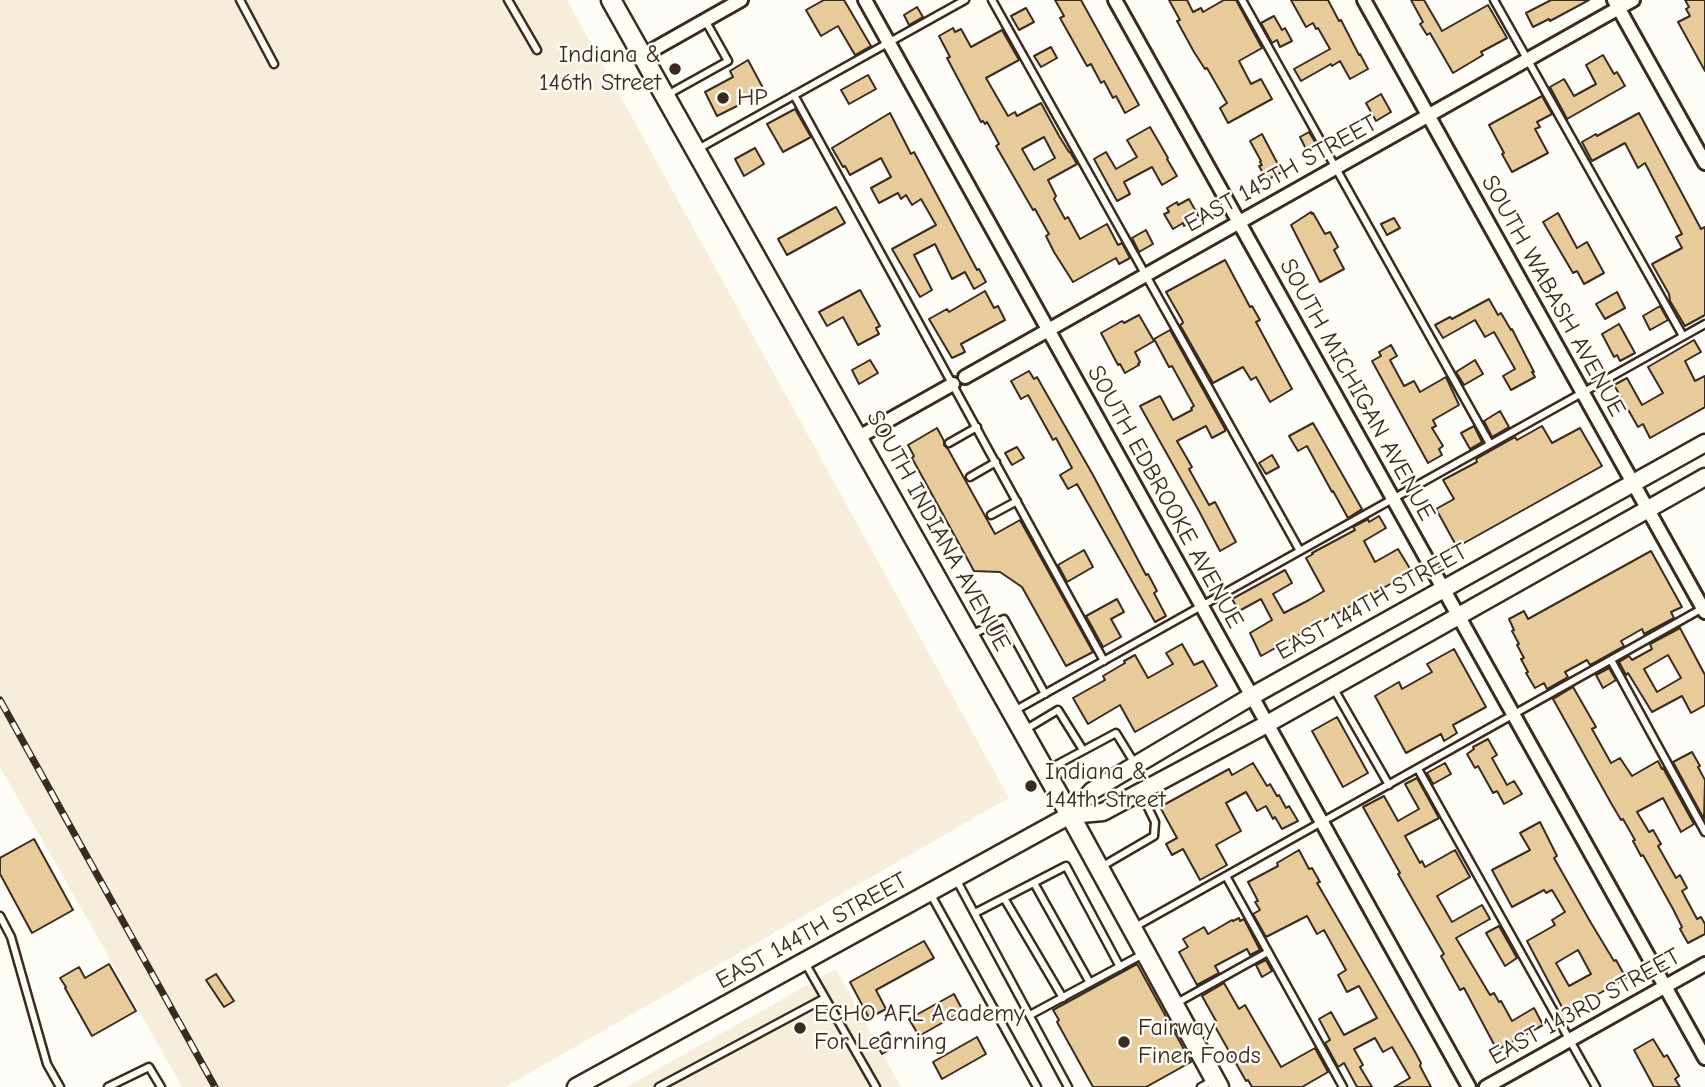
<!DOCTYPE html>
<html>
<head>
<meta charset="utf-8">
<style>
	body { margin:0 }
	canvas { display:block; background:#fdfcf7 }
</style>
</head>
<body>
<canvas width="1705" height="1087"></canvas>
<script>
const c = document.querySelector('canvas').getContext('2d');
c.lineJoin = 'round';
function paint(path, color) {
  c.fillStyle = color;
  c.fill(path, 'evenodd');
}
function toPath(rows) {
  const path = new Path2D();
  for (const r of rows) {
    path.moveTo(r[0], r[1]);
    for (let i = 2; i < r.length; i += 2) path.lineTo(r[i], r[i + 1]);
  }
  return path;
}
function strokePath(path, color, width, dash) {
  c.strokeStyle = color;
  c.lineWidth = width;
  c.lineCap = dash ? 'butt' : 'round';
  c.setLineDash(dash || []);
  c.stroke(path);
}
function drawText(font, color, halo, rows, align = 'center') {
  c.font = font + ' "Comic Neue",sans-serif';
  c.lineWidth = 5;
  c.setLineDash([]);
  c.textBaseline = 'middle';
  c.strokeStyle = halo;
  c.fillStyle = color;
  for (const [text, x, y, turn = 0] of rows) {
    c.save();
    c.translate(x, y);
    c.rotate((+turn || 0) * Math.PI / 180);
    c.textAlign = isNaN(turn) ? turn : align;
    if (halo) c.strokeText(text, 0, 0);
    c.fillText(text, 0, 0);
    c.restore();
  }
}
paint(toPath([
	[0,0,567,0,1009,798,505,1087,182,1087,80,906,0,767],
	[836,969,901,1087,626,1087]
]), '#f6eddb');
const building = toPath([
	[824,0,844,0,871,46,855,55,838,26,821,36,806,10,824,0],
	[1055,0,1081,0,1139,105,1125,113,1116,96,1113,98,1104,81,1101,83,1091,64,1087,66,1060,18,1064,16,1055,0],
	[1169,0,1187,0,1193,12,1201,8,1203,12,1224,0,1236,0,1262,48,1239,61,1251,84,1261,79,1272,99,1228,123,1220,108,1227,103,1207,68,1205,69,1194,52,1177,21,1180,20,1169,0],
	[1291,0,1328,0,1339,21,1341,20,1359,55,1360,54,1368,69,1350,79,1340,61,1332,66,1331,64,1301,81,1294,69,1330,49,1318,28,1316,29,1313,23,1306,27,1291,0],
	[1411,0,1424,0,1442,31,1488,5,1507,38,1481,52,1483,55,1453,73,1430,33,1427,35,1420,24,1423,22,1411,0],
	[1551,0,1589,0,1550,21,1549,19,1533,27,1526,13,1551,0],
	[1685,0,1705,0,1705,71,1678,22,1690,16,1686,9,1689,7,1685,0],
	[917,7,923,17,909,25,904,15,917,7],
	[1026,8,1034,22,1019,30,1011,16,1026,8],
	[1274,16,1282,30,1285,28,1292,41,1280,47,1277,40,1272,43,1261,23,1274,16],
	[953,28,955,32,961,29,971,47,1002,30,1019,60,986,78,1008,116,1015,112,1017,116,1041,103,1059,136,1069,152,1070,152,1077,164,1048,180,1056,196,1054,199,1065,219,1068,217,1080,239,1107,224,1118,245,1122,243,1130,258,1119,264,1116,258,1073,282,1054,252,1046,236,1049,234,1046,229,1035,209,1033,210,996,146,999,144,987,122,985,124,983,121,981,122,947,58,950,57,939,36,953,28],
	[1044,137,1055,158,1034,170,1022,149,1044,137],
	[1051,47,1057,58,1041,67,1034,56,1051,47],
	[1603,55,1614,74,1617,72,1625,86,1567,119,1550,87,1564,79,1574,96,1596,84,1586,65,1603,55],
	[748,60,763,88,740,101,741,104,717,116,705,92,733,77,730,71,748,60],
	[868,75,876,89,849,104,841,90,868,75],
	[1381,94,1391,112,1376,121,1366,103,1381,94],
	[1542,96,1552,114,1537,122,1540,127,1535,129,1548,153,1512,172,1502,154,1504,153,1489,125,1542,96],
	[795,109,811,137,783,152,767,124,795,109],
	[890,113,911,154,914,152,977,270,979,269,986,282,974,289,965,272,952,279,935,244,914,255,932,290,920,297,892,249,936,225,921,199,912,205,906,195,901,199,898,193,879,203,871,188,891,177,881,158,850,175,845,166,843,167,832,148,890,113],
	[1639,113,1701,229,1705,227,1705,315,1685,326,1670,301,1669,294,1652,264,1682,248,1676,237,1682,234,1645,163,1638,168,1625,143,1592,161,1582,142,1596,134,1597,136,1639,113],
	[1150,127,1168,158,1167,159,1177,176,1162,185,1152,167,1124,182,1130,194,1117,201,1094,159,1106,152,1116,169,1137,157,1127,140,1150,127],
	[1309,132,1317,145,1307,151,1300,137,1309,132],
	[1262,134,1282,172,1267,180,1259,166,1262,165,1260,162,1261,161,1250,141,1262,134],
	[755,148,764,164,744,176,735,159,755,148],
	[1189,199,1199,217,1184,226,1183,223,1173,229,1164,214,1169,212,1167,208,1177,202,1178,205,1189,199],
	[836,207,845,223,787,255,778,239,836,207],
	[1311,212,1312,214,1313,213,1325,234,1330,232,1338,247,1334,250,1344,269,1320,282,1291,225,1311,212],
	[1558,213,1577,248,1587,242,1604,273,1584,284,1577,271,1573,273,1543,222,1558,213],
	[1394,218,1400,228,1387,235,1381,224,1394,218],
	[1146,230,1153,244,1139,252,1132,238,1146,230],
	[1225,260,1250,307,1252,306,1260,320,1256,322,1292,389,1270,402,1256,377,1251,380,1243,367,1213,383,1180,325,1183,323,1182,320,1166,292,1225,260],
	[860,290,880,326,876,328,879,334,858,345,843,317,827,326,819,312,860,290],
	[985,291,994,308,998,306,1005,320,961,344,965,352,952,358,929,319,947,309,949,312,985,291],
	[1617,292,1625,308,1605,319,1596,304,1617,292],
	[1489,299,1498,315,1501,313,1511,330,1512,329,1534,372,1532,372,1535,377,1511,390,1503,376,1515,369,1494,332,1485,337,1475,320,1443,338,1435,325,1450,317,1452,319,1489,299],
	[1660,306,1668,320,1650,330,1643,316,1660,306],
	[1139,315,1154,341,1135,352,1140,362,1138,364,1139,365,1125,373,1120,364,1118,365,1101,333,1122,321,1124,323,1139,315],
	[1619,324,1635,353,1620,361,1617,355,1614,357,1602,334,1619,324],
	[1170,330,1225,429,1225,431,1212,438,1206,426,1177,441,1192,467,1189,469,1209,505,1215,502,1236,542,1220,551,1199,511,1140,406,1160,396,1173,420,1192,410,1191,408,1194,406,1172,366,1169,367,1154,339,1170,330],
	[1694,340,1701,352,1685,361,1695,381,1705,376,1705,407,1650,438,1643,424,1638,427,1614,385,1627,378,1642,405,1663,393,1648,367,1694,340],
	[1391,345,1397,356,1390,360,1404,386,1414,381,1420,392,1446,377,1459,405,1433,420,1436,426,1432,428,1443,446,1439,449,1442,455,1428,463,1372,361,1381,356,1379,352,1391,345],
	[870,360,878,373,859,384,852,370,870,360],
	[1475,360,1483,374,1464,385,1456,372,1475,360],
	[1029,371,1034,379,1037,377,1046,393,1093,475,1146,575,1148,574,1157,591,1154,593,1166,616,1155,622,1077,484,1068,489,1060,475,1072,468,1056,438,1053,440,1028,395,1021,399,1011,381,1029,371],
	[1500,411,1509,427,1492,437,1484,421,1500,411],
	[1313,423,1362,509,1348,518,1333,491,1332,492,1307,446,1298,451,1289,436,1313,423],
	[1474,426,1482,442,1470,449,1461,433,1474,426],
	[1542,426,1552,443,1580,428,1602,466,1457,547,1436,509,1454,499,1443,480,1477,462,1476,459,1515,437,1517,440,1542,426],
	[937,428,944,441,944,445,948,449,995,534,1020,520,1093,652,1066,666,1022,587,1000,572,974,571,912,458,914,456,908,445,937,428],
	[1017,447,1024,458,1012,465,1005,453,1017,447],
	[1272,455,1279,467,1266,474,1259,463,1272,455],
	[1379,516,1386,528,1364,541,1375,562,1398,549,1412,572,1261,656,1250,633,1272,620,1261,599,1239,611,1232,599,1285,570,1292,583,1273,594,1284,613,1309,600,1324,591,1306,558,1313,554,1312,553,1355,530,1353,527,1368,519,1369,522,1379,516],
	[1084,550,1093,567,1067,582,1058,565,1084,550],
	[1651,551,1682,607,1671,612,1674,618,1644,634,1642,629,1621,641,1624,646,1590,665,1587,660,1565,672,1568,677,1547,689,1544,683,1535,688,1526,673,1528,672,1521,659,1524,658,1517,645,1519,644,1512,631,1514,630,1509,619,1524,611,1528,619,1651,551],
	[1117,599,1124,612,1111,619,1121,637,1103,647,1086,616,1117,599],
	[1680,628,1705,675,1705,705,1691,713,1682,696,1652,712,1628,673,1626,675,1619,662,1629,656,1632,660,1652,649,1650,644,1680,628],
	[1668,655,1681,678,1657,692,1644,669,1668,655],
	[1182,644,1194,665,1203,661,1217,686,1135,732,1120,705,1088,724,1073,698,1105,680,1103,676,1125,663,1124,661,1135,655,1148,678,1173,664,1166,653,1182,644],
	[1454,649,1486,707,1453,725,1457,733,1444,741,1441,734,1406,753,1375,696,1399,682,1402,689,1432,672,1427,664,1454,649],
	[1609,668,1616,680,1603,688,1596,675,1609,668],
	[1573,687,1596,727,1592,729,1611,763,1620,758,1632,776,1658,761,1662,769,1663,768,1694,824,1681,832,1663,798,1637,812,1649,832,1653,830,1661,844,1658,846,1676,878,1680,875,1687,888,1682,891,1697,919,1701,917,1705,924,1705,934,1688,943,1680,929,1682,927,1673,909,1643,855,1641,856,1633,841,1635,840,1623,819,1621,820,1611,803,1553,699,1573,687],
	[1337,717,1368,773,1343,787,1312,731,1337,717],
	[1488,739,1497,755,1492,758,1507,785,1514,781,1522,794,1504,804,1497,791,1493,793,1478,766,1475,768,1467,754,1474,749,1473,747,1488,739],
	[1692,752,1700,766,1698,767,1705,780,1704,819,1673,762,1692,752],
	[1253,763,1267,786,1270,784,1277,796,1279,795,1286,808,1289,806,1298,821,1282,829,1275,817,1273,819,1266,806,1257,811,1246,792,1226,803,1241,831,1216,845,1227,865,1200,880,1183,849,1172,855,1166,844,1177,838,1160,807,1229,769,1232,775,1253,763],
	[1445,763,1451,774,1433,784,1427,773,1445,763],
	[1417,778,1439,818,1405,836,1420,863,1422,861,1425,867,1455,850,1470,877,1437,896,1452,922,1482,905,1490,919,1456,938,1490,995,1494,993,1499,1002,1501,1001,1512,1021,1534,1008,1543,1025,1497,1050,1464,988,1460,990,1441,956,1444,954,1398,874,1400,873,1363,807,1384,796,1398,821,1419,809,1405,784,1417,778],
	[1540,822,1557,856,1554,858,1591,923,1614,961,1616,960,1626,978,1595,996,1593,993,1563,1009,1527,941,1555,925,1552,920,1565,912,1552,890,1546,893,1544,890,1512,907,1492,870,1530,850,1520,833,1540,822],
	[1578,950,1591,974,1569,986,1556,963,1578,950],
	[34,839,73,910,32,933,0,874,0,858,34,839],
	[1299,850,1309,869,1312,868,1320,882,1317,883,1414,1050,1421,1063,1420,1066,1431,1087,1394,1087,1410,1078,1392,1047,1383,1052,1375,1038,1354,1049,1363,1065,1360,1067,1372,1087,1357,1087,1344,1063,1338,1067,1325,1043,1330,1040,1319,1019,1331,1012,1344,1035,1377,1018,1359,986,1347,992,1338,975,1346,970,1324,930,1317,934,1307,916,1266,937,1253,914,1260,910,1255,902,1258,901,1248,882,1278,866,1277,863,1299,850],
	[1239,918,1240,921,1244,919,1260,950,1250,955,1247,949,1215,966,1219,973,1197,985,1179,952,1188,947,1183,939,1204,927,1208,934,1232,920,1233,921,1239,918],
	[1499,926,1517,958,1505,966,1486,933,1499,926],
	[924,941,934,958,876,990,886,1009,869,1018,850,982,924,941],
	[1266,960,1272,971,1262,977,1256,965,1266,960],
	[109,964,136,1011,92,1036,65,988,66,987,60,978,79,967,85,978,109,964],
	[1137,964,1191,1062,1146,1087,1093,1087,1057,1022,1059,1020,1053,1010,1137,964],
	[216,974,234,1001,224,1007,206,980,216,974],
	[1224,983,1239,1009,1245,1005,1281,1067,1315,1048,1328,1072,1302,1087,1252,1087,1248,1080,1246,1081,1213,1023,1216,1021,1202,996,1224,983],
	[954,994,963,1011,919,1036,909,1019,954,994],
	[888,1032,896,1046,882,1054,874,1040,888,1032],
	[977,1037,986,1054,942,1079,933,1062,977,1037],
	[1653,1039,1664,1057,1667,1055,1679,1076,1675,1079,1680,1087,1654,1087,1634,1050,1653,1039]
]);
paint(building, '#e7cb9b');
strokePath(building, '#3b2a1e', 2);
const service = toPath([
	[240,0,274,64],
	[508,0,537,50],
	[992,0,1300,551],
	[1242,0,1490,444],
	[1494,0,1683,336],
	[667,95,728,61,705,20],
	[794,95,1104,661],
	[698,149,965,0],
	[949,443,977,427],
	[970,477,996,462],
	[991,515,1017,501],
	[971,635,1004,619,1045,694],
	[1611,660,1705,832],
	[1334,689,1389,785],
	[1014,711,1705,324],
	[1023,731,1058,710,1083,750],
	[1418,769,1596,1087],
	[1047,770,1116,733,1135,764],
	[1101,867,1154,836,1155,822,1141,793],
	[1226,876,1343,1087],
	[956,879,1068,1087],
	[1034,883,1090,983],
	[930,893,1037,1087],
	[1004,898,1063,998],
	[975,913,1066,866,1120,967],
	[0,916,11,937,47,1064,60,1087],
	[1133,928,1703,608],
	[804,961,876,1087],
	[1175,1004,1268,952],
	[1030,1015,1145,953],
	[108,1087,149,1067,161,1087],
	[659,1087,825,998],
	[1201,1087,1214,1080]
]);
const minor = toPath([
	[865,0,1469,1087],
	[1115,0,1705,1058],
	[1364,0,1705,612],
	[1614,0,1705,163],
	[642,56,741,0],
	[965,377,1633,0],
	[857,438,953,384],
	[1486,1087,1705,964]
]);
const tertiary = toPath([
	[1070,815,1103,812,1267,724,1705,477],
	[576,1087,1070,815,1092,791,1252,696,1705,443]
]);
const secondary = toPath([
	[611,0,1070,815,1219,1087]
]);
strokePath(service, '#3b2a1e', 11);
strokePath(minor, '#3b2a1e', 18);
strokePath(tertiary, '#3b2a1e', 21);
strokePath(secondary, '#3b2a1e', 23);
strokePath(service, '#fdfcf7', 6);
strokePath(minor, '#fdfcf7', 12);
strokePath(tertiary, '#fdfcf7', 16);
strokePath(secondary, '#fdfcf7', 18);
const rail = toPath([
	[0,700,215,1087]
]);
strokePath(rail, '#3b2a1e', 7);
strokePath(rail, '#fdfcf7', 4.5, [13]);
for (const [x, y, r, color] of [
	[675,69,7,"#3b2a1e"],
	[723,98,7,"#3b2a1e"],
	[1031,786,7,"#3b2a1e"],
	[800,1028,7,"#3b2a1e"],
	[1124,1042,7,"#3b2a1e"]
]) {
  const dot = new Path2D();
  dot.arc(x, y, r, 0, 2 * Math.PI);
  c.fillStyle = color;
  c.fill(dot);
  strokePath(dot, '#fdfcf7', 2.5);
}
drawText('24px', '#3b2a1e', '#fdfcf7', [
	["Indiana &",661,55,"right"],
	["146th Street",661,83,"right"],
	["HP",737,98],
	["Indiana &",1045,772],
	["144th Street",1045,800],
	["ECHO AFL Academy",814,1014],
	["For Learning",814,1042],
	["Fairway",1138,1028],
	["Finer Foods",1138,1056]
], 'left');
drawText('24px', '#3b2a1e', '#fdfcf7', [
	["EAST 145TH STREET",1281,174,-29],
	["SOUTH WABASH AVENUE",1553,296,61],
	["SOUTH MICHIGAN AVENUE",1357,390,61],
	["SOUTH EDBROOKE AVENUE",1165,497,61],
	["SOUTH INDIANA AVENUE",938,531,61],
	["EAST 144TH STREET",1372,602,-29],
	["EAST 144TH STREET",812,931,-29],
	["EAST 143RD STREET",1585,1007,-29]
]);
</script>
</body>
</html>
